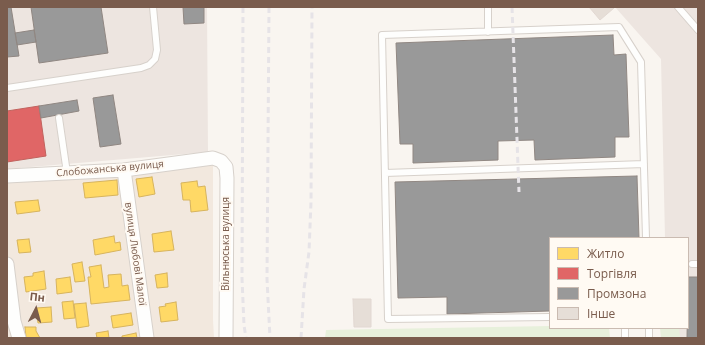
<!DOCTYPE html>
<html>
<head>
<meta charset="utf-8">
<style>
	body { margin:0 }
	#map { position:relative; width:705px; height:345px; overflow:hidden; background:#f9f5f0; font-family:"Open Sans",sans-serif }
	canvas { display:block }
	.frame { position:absolute; inset:0; border:8px solid #7a5c4d; pointer-events:none }
	.legend { position:absolute; left:549px; top:237px; width:140px; height:92px; box-sizing:border-box; background:#fffaf3; border:1px solid #cabbb1; margin:0; padding:5px 7px; list-style:none; font-size:12px; color:#7a5c4d }
	.legend li { display:flex; align-items:center; gap:8px; height:20px }
	.legend b { width:20px; border:1px solid #cabbb1 }
	.north { position:absolute; left:16px; top:289px; width:40px; height:40px; -webkit-text-stroke:3px #fffaf3; paint-order:stroke; rotate:6deg; font-size:11px; font-weight:700; line-height:16px; text-align:center; color:#7a5c4d }
	.north::after { content:''; display:block; margin:auto; width:14px; height:18px; background:#7a5c4d; clip-path:polygon(50% 0,100% 100%,50% 72%,0 100%) }
</style>
</head>
<body>
<div id="map">
<canvas width="705" height="345"></canvas>
<div class="frame"></div>
<ul class="legend">
<li><b style="height:11px;background:#ffd966"></b>Житло</li>
<li><b style="height:11px;background:#e06666"></b>Торгівля</li>
<li><b style="height:11px;background:#999"></b>Промзона</li>
<li><b style="height:11px;background:#e6ded7"></b>Інше</li>
</ul>
<div class="north">Пн</div>
</div>
<script>
const c = document.querySelector('canvas').getContext('2d');
c.lineJoin = 'round';
function paint(path, color) {
  c.fillStyle = color;
  c.fill(path, 'evenodd');
}
function toPath(rows) {
  const path = new Path2D();
  for (const r of rows) {
    path.moveTo(r[0], r[1]);
    for (let i = 2; i < r.length; i += 2) path.lineTo(r[i], r[i + 1]);
  }
  return path;
}
function strokePath(path, color, width, dash) {
  c.strokeStyle = color;
  c.lineWidth = width;
  c.lineCap = dash ? 'butt' : 'round';
  c.setLineDash(dash || []);
  c.stroke(path);
}
function drawText(font, color, halo, rows, align = 'center') {
  c.font = font + ' "Open Sans",sans-serif';
  c.lineWidth = 4;
  c.setLineDash([]);
  c.textBaseline = 'middle';
  c.strokeStyle = halo;
  c.fillStyle = color;
  for (const [text, x, y, turn = 0] of rows) {
    c.save();
    c.translate(x, y);
    c.rotate((+turn || 0) * Math.PI / 180);
    c.textAlign = isNaN(turn) ? turn : align;
    if (halo) c.strokeText(text, 0, 0);
    c.fillText(text, 0, 0);
    c.restore();
  }
}
paint(toPath([
	[213,163,213,320,214,338,7,338,7,181]
]), '#f2e8de');
paint(toPath([
	[7,7,207,7,208,152,7,169],
	[615,7,698,7,698,338,667,338,667,328,688,328,688,238,665,238,661,59]
]), '#ede5e0');
paint(toPath([
	[550,326,550,328,609,328,610,338,325,338,326,330],
	[660,328,679,328,680,338,661,338]
]), '#e7f0db');
const homes = toPath([
	[152,177,155,194,139,197,136,179,152,177],
	[117,180,118,195,85,198,83,183,117,180],
	[197,181,198,187,205,186,208,210,191,212,190,200,183,200,181,183,197,181],
	[38,200,40,211,17,214,15,202,38,200],
	[171,231,174,250,154,252,152,234,171,231],
	[114,236,115,243,120,242,121,250,95,255,93,240,114,236],
	[29,239,31,252,19,253,17,240,29,239],
	[82,262,85,281,75,282,72,264,82,262],
	[101,265,104,288,109,287,108,275,121,274,122,286,128,285,130,300,91,304,88,277,91,277,89,267,101,265],
	[44,271,46,289,26,292,24,277,33,276,33,273,44,271],
	[167,273,168,287,157,288,155,275,167,273],
	[70,277,72,292,57,294,56,279,70,277],
	[73,301,75,318,64,319,62,302,73,301],
	[176,302,178,320,161,322,159,307,166,306,165,304,176,302],
	[86,303,89,326,77,328,74,304,86,303],
	[51,307,52,322,38,323,36,308,51,307],
	[131,313,133,325,113,328,111,316,131,313],
	[25,327,36,327,36,331,40,338,26,338,25,327],
	[108,331,109,338,97,338,96,333,108,331],
	[136,333,137,338,122,338,122,336,136,333]
]);
paint(homes, '#ffd966');
strokePath(homes, '#d7b45e', 1);
const shops = toPath([
	[39,106,46,156,7,162,7,111,39,106]
]);
paint(shops, '#e06666');
strokePath(shops, '#c1635e', 1);
const industry = toPath([
	[7,7,11,7,19,56,7,57,7,7],
	[31,7,101,7,108,53,39,63,31,7],
	[183,7,204,7,204,23,184,24,183,7],
	[34,30,36,42,17,45,15,33,34,30],
	[613,35,614,55,626,54,629,137,615,137,615,157,535,160,534,140,498,141,498,160,413,163,413,144,400,144,396,43,613,35],
	[113,95,121,144,100,147,93,98,113,95],
	[77,100,79,111,41,118,39,106,77,100],
	[637,176,639,238,550,238,550,311,447,314,447,297,398,298,395,182,637,176],
	[688,277,698,277,698,338,687,338,688,277]
]);
paint(industry, '#999');
strokePath(industry, '#908782', 1);
const building = toPath([
	[589,7,613,7,614,8,600,20,589,7],
	[353,299,371,299,371,327,354,327,353,299]
]);
paint(building, '#e6ded7');
strokePath(building, '#e2d8d2', 1);
const lane = toPath([
	[488,7,488,32],
	[678,7,698,30],
	[7,88,141,68,149,65,155,59,157,50,153,7],
	[59,118,67,173],
	[385,173,644,164],
	[692,264,698,264],
	[550,317,388,319,382,35,619,27,641,62,646,238],
	[625,328,625,338],
	[649,328,649,338]
]);
const street = toPath([
	[124,170,147,338],
	[7,176,124,170,213,158,221,161,226,167,227,178,226,338],
	[7,264,14,321,19,338]
]);
strokePath(lane, '#d7d1cb', 8);
strokePath(street, '#d7d1cb', 15);
strokePath(lane, '#fefefd', 6);
strokePath(street, '#fefefd', 13);
strokePath(toPath([
	[243,7,242,278,244,325,246,338],
	[269,7,267,279,270,338],
	[512,7,519,192],
	[301,338,304,289,309,252,311,202,312,7]
]), '#e6e3e7', 3, [6, 4]);
drawText('10px', '#7a5c4d', '#fffaf3', [
	["Слобожанська вулиця",110,169,-5],
	["Вільнюська вулиця",226,244,-90],
	["вулиця Любові Малої",135,254,82]
]);
</script>
</body>
</html>
